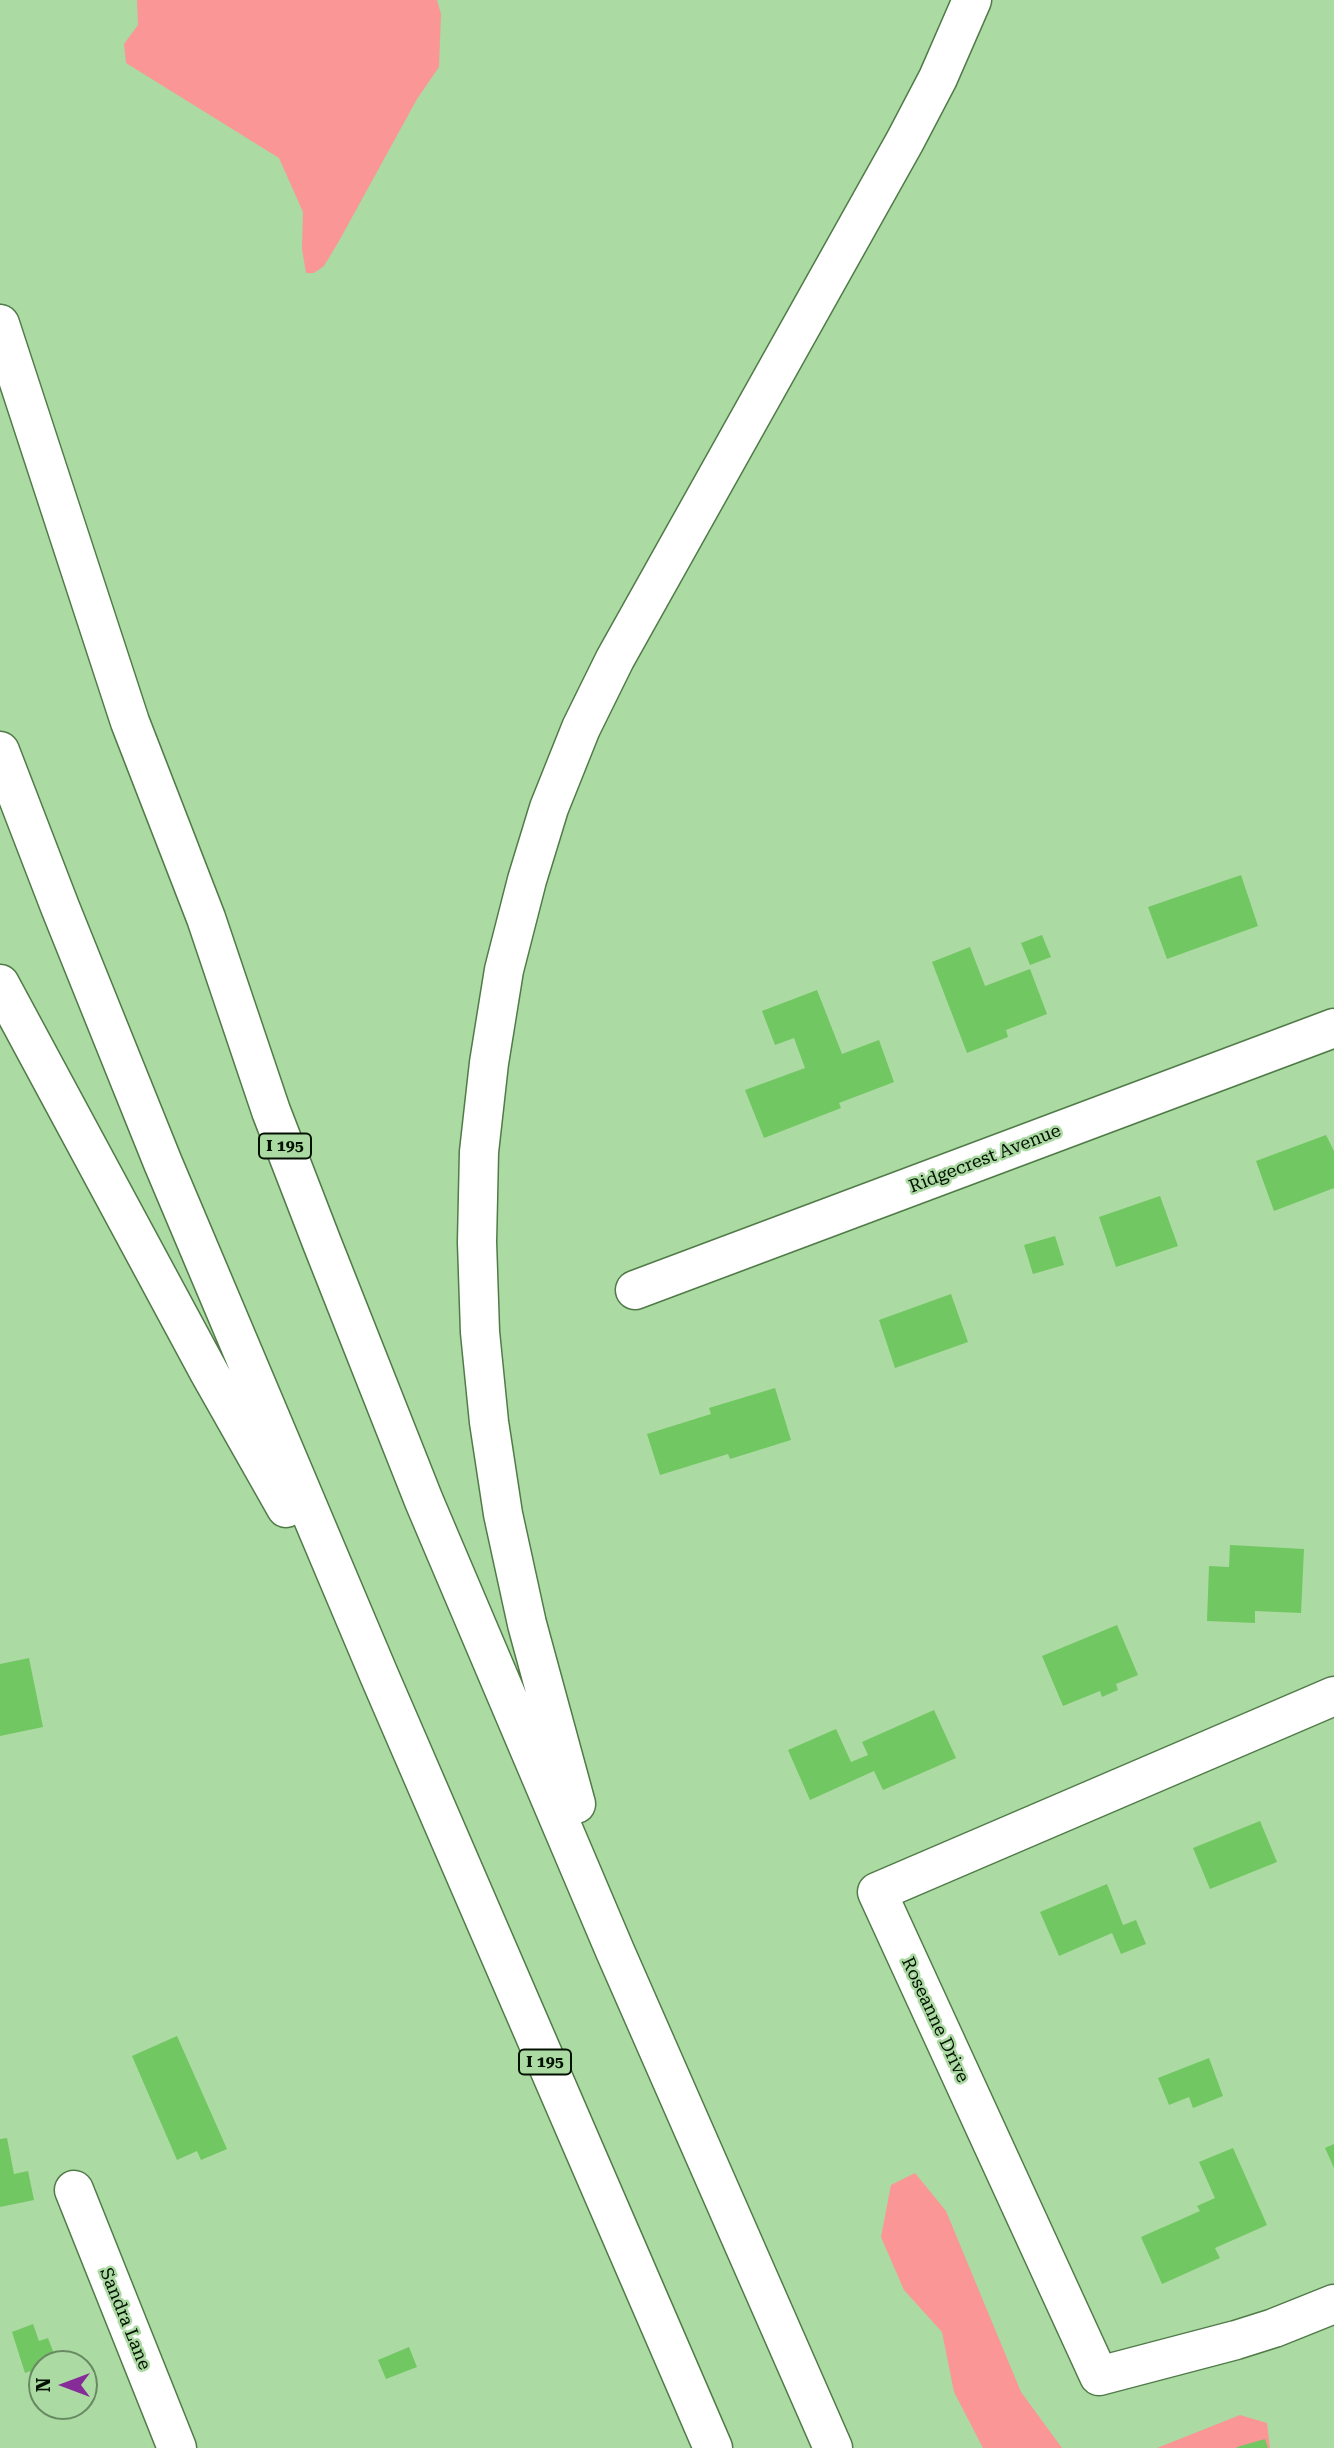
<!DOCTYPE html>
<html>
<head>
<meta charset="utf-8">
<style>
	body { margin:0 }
	#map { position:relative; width:1334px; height:2448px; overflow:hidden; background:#acdaa3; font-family:"Roboto Serif",serif }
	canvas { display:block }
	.north { position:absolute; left:28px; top:2350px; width:70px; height:70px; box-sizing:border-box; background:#acdaa3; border:2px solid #688a62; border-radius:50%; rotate:270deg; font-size:19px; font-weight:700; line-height:28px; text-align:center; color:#031101 }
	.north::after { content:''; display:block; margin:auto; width:24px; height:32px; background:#862c98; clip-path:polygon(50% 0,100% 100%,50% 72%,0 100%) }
</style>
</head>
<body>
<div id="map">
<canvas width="1334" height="2448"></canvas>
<div class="north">N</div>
</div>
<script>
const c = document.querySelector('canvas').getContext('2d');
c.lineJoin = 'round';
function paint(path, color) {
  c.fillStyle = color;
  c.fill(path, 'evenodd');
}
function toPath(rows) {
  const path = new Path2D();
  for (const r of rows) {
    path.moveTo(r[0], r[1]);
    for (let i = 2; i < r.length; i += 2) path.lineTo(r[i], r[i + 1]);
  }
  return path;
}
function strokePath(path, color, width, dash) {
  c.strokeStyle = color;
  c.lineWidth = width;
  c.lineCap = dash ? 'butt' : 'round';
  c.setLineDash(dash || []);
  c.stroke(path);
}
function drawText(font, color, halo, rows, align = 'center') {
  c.font = font + ' "Roboto Serif",serif';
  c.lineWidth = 5;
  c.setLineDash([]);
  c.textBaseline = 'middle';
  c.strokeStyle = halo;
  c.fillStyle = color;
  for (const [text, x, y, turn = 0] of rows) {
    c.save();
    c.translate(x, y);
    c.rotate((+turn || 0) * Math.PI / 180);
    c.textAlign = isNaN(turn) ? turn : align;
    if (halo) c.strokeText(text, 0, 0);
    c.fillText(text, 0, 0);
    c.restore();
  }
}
paint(toPath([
	[137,0,437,0,441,14,439,67,417,99,339,241,324,266,314,273,306,273,302,249,303,212,279,158,126,63,124,44,138,25],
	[915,2173,946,2211,1021,2392,1062,2448,983,2448,954,2392,942,2332,904,2290,881,2237,891,2185],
	[1240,2415,1267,2423,1270,2448,1157,2448]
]), '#fa9695');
paint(toPath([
	[1241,875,1258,926,1167,959,1148,907],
	[1042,935,1051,957,1030,965,1021,943],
	[970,947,985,986,1030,969,1047,1014,1006,1030,1008,1037,967,1053,932,962],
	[817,990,842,1054,879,1040,894,1082,839,1103,841,1108,764,1138,745,1090,805,1068,794,1038,775,1045,762,1011],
	[1326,1135,1334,1151,1334,1188,1274,1211,1256,1161],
	[1160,1196,1178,1246,1116,1267,1099,1217],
	[1055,1236,1064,1265,1033,1274,1024,1245],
	[951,1294,968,1342,895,1368,879,1320],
	[775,1388,791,1440,730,1459,728,1454,660,1475,647,1434,711,1414,709,1408],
	[1230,1545,1304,1549,1301,1613,1255,1611,1255,1623,1207,1621,1209,1566,1229,1567],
	[1117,1625,1138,1675,1116,1684,1118,1690,1102,1697,1100,1691,1063,1706,1042,1656],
	[29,1658,43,1727,0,1736,0,1664],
	[934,1710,956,1758,883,1790,874,1771,810,1800,788,1750,836,1729,851,1762,868,1755,862,1742],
	[1260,1821,1277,1862,1210,1889,1193,1848],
	[1107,1884,1123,1925,1136,1920,1146,1944,1121,1954,1112,1933,1059,1956,1040,1912],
	[177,2036,227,2149,201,2160,197,2151,177,2160,132,2056],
	[1209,2058,1223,2096,1193,2108,1189,2097,1169,2105,1158,2078],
	[7,2138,14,2174,28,2171,34,2200,0,2207,0,2139],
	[1334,2144,1334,2168,1325,2148],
	[1233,2148,1267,2225,1215,2248,1220,2258,1162,2284,1141,2237,1200,2211,1197,2206,1215,2198,1199,2162],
	[33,2324,39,2341,48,2338,57,2362,42,2364,42,2367,25,2373,12,2332],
	[409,2347,417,2367,386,2379,378,2360],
	[1265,2439,1268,2448,1237,2448,1237,2447]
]), '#71c761');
const minor = toPath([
	[635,1290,1334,1028],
	[1334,1696,877,1892,1099,2376,1236,2340,1274,2328,1334,2304],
	[74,2190,177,2448]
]);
const highway = toPath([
	[0,324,130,722,206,918,271,1111,322,1243,424,1501,615,1951,833,2448],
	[0,751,60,907,163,1163,379,1675,713,2448],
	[0,984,209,1372,286,1508],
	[576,1804,527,1624,503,1514,489,1422,480,1332,477,1242,479,1152,489,1063,504,970,527,880,549,808,581,728,615,659,905,141,938,78,972,0]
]);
strokePath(minor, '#507b48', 41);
strokePath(highway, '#507b48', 41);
strokePath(minor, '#fff', 38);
strokePath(highway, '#fff', 38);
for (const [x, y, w] of [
	[285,1146,52],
	[545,2062,52]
]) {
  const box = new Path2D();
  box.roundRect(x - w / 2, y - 12.5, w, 25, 5);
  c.fillStyle = '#acdaa3';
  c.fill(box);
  strokePath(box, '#031101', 2);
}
drawText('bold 16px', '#031101', null, [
	["I 195",285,1146],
	["I 195",545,2062]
]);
drawText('18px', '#031101', '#acdaa3', [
	["Ridgecrest Avenue",985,1159,-21],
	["Roseanne Drive",935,2020,65],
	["Sandra Lane",125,2319,68]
]);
</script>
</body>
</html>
